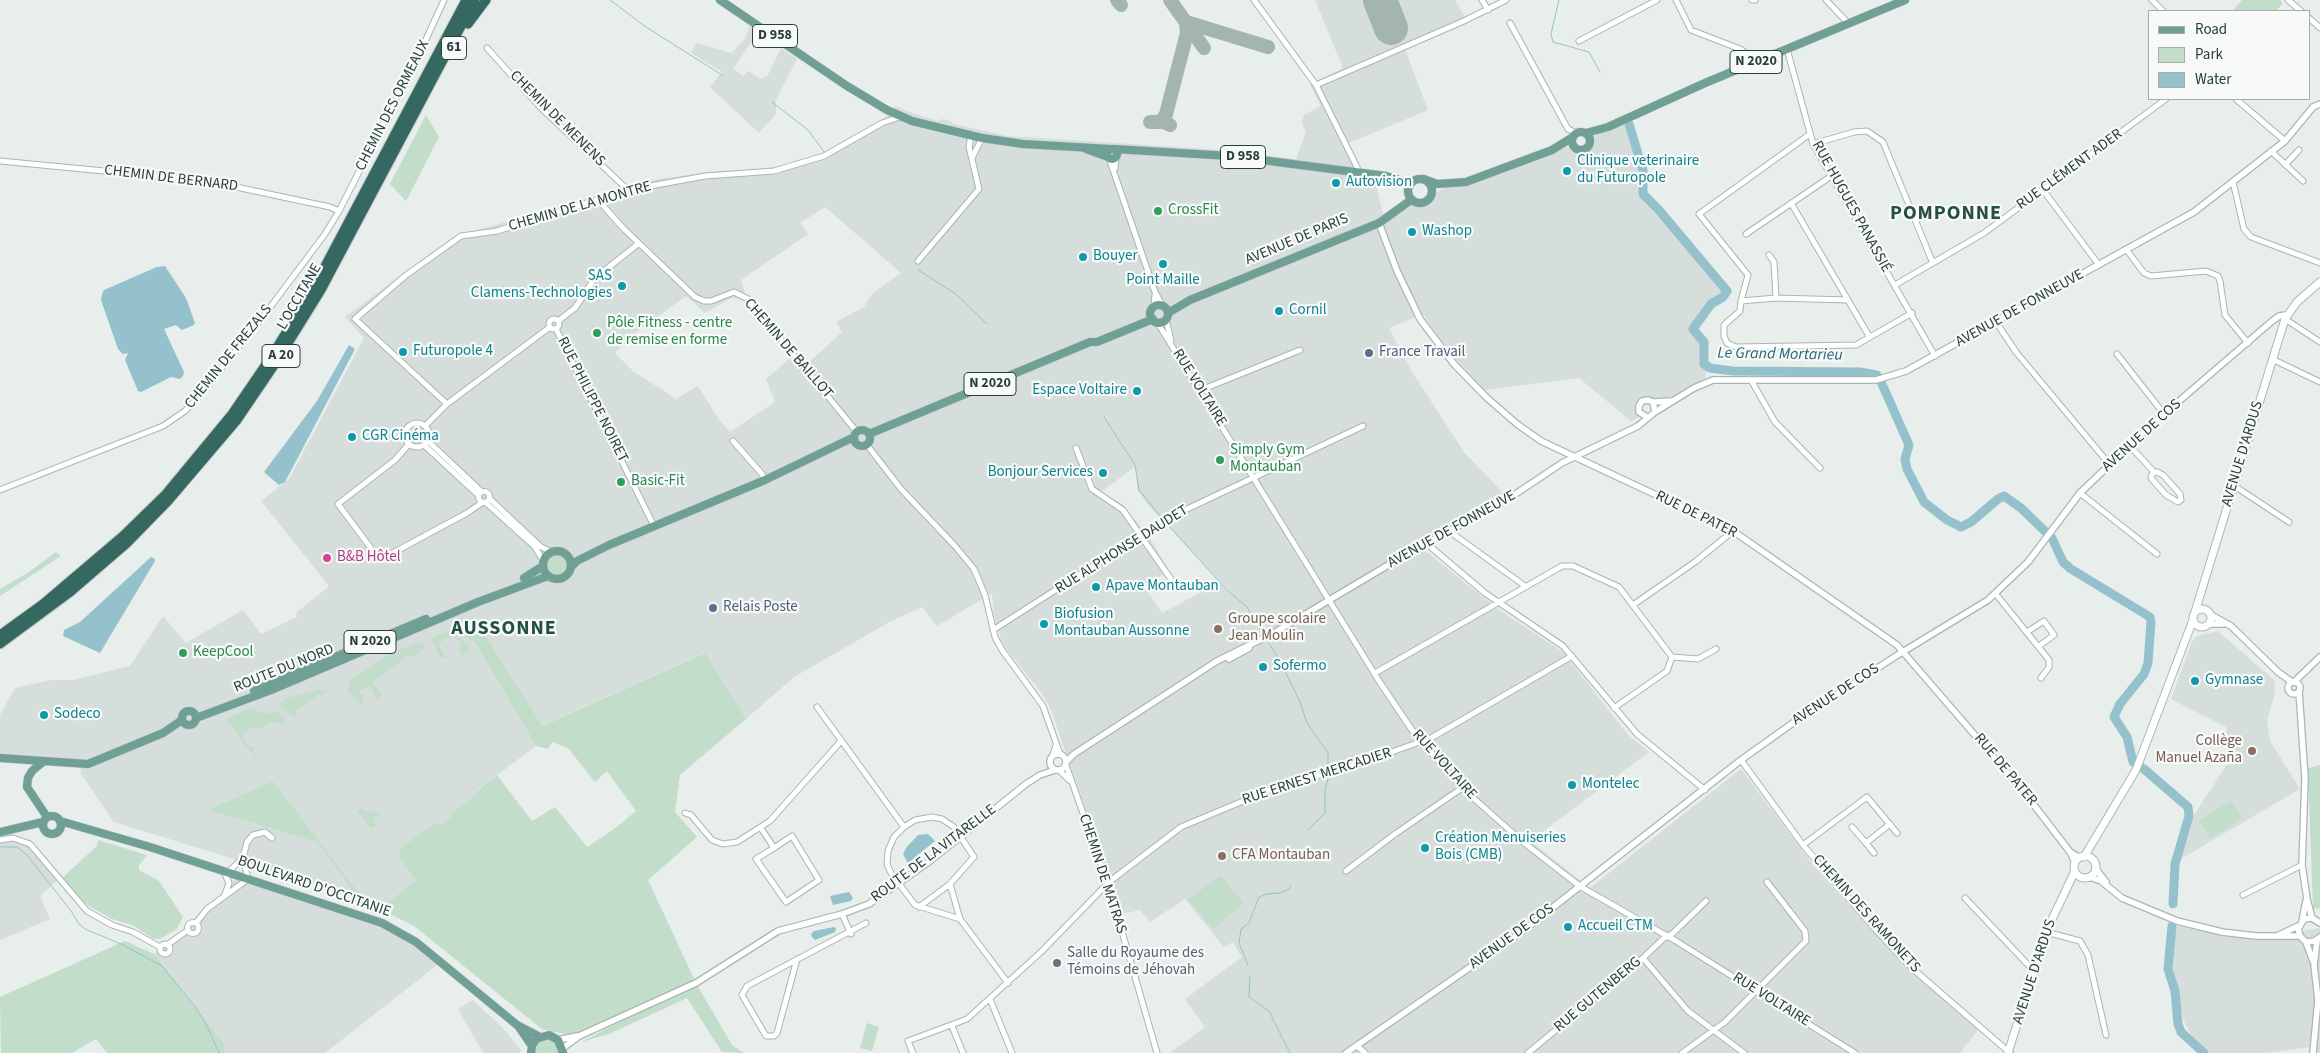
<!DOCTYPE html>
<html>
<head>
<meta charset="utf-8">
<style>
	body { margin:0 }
	#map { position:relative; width:2320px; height:1053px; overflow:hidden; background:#e7eeeb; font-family:"Source Sans 3",sans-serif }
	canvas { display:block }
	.legend { position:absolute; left:2148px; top:10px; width:162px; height:90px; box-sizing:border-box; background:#f7faf9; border:1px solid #a4afac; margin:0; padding:6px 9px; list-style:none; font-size:15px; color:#273f39 }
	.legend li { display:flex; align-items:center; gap:10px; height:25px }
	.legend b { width:25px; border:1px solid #a4afac }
</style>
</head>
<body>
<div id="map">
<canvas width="2320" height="1053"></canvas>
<ul class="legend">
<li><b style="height:6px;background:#709f95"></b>Road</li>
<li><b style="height:14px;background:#c2ddca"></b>Park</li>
<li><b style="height:14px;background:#95c1cd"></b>Water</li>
</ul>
</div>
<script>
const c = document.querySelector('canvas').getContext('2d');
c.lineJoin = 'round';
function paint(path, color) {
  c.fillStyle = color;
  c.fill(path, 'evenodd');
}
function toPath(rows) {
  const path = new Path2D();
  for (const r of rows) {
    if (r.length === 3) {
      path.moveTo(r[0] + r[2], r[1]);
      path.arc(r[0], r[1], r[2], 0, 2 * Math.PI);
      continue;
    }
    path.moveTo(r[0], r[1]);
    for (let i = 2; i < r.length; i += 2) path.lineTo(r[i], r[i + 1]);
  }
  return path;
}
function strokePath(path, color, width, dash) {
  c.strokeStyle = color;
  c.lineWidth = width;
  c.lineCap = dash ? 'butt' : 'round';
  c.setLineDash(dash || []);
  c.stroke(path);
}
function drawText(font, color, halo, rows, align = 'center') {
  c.font = font + ' "Source Sans 3",sans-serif';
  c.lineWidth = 4.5;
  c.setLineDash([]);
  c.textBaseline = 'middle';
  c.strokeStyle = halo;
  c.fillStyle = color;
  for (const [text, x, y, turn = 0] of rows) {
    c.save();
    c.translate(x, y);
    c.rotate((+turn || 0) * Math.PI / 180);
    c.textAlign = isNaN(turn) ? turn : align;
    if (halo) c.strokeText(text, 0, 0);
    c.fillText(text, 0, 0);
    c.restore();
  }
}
paint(toPath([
	[1315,0,1455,0,1465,17,1403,44,1428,110,1349,143,1366,179,1375,180,1384,219,1413,201,1426,202,1438,191,1455,184,1552,150,1574,146,1578,150,1584,150,1590,145,1590,139,1627,118,1643,170,1643,194,1658,209,1727,291,1723,297,1711,304,1693,329,1705,345,1703,360,1707,367,1704,383,1676,400,1648,400,1639,406,1639,417,1631,421,1579,378,1484,390,1448,350,1423,314,1389,328,1412,372,1464,452,1506,496,1494,505,1418,545,1498,609,1563,652,1628,735,1649,752,1530,841,1590,888,1741,769,1814,866,1878,935,1978,1030,1960,1053,1170,1053,1205,1027,1185,999,1242,957,1233,942,1224,947,1185,899,1150,922,1140,910,1122,914,1051,710,1043,695,1008,651,1001,639,994,616,992,593,937,626,922,607,891,621,794,677,746,719,704,653,541,726,475,619,470,625,464,625,536,746,477,790,479,793,451,815,451,817,439,825,436,823,400,858,416,880,385,906,372,902,360,894,273,781,209,810,317,842,357,897,114,822,81,774,80,765,0,758,0,715,15,688,51,680,73,680,130,666,163,616,186,643,243,610,261,634,297,617,296,613,329,586,261,501,289,479,364,338,345,317,453,237,591,198,632,183,717,171,775,169,819,156,886,117,895,106,915,114,939,121,942,119,951,121,953,124,1008,136,1222,150,1296,159,1306,132,1302,123,1304,115,1321,106,1310,85,1343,68],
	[825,207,901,273,873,293,864,307,836,322,842,332,806,365,796,353,766,379,775,402,730,432,718,418,698,386,676,399,633,371,615,353,634,334,686,296,705,313,731,298,737,299,745,293,741,280,808,234,800,223],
	[1135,467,1138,491,1148,505,1236,598,1219,583,1162,613,1145,587,1169,570,1149,537,1122,504,1101,492],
	[750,26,758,32,733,69,743,76,748,71,760,79,764,78,768,75,781,48,797,59,776,100,776,114,759,133,710,87,722,72,691,53,696,43,732,53,745,39],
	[2218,631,2274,680,2275,693,2267,721,2270,741,2300,789,2179,860,2194,815,2229,761,2226,727,2171,699,2192,642,2197,636],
	[10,834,31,841,60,878,40,896,50,919,0,940,0,835],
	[237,875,382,923,441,962,325,1053,224,1053,224,1044,154,954,196,923,224,894],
	[2176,926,2224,935,2294,932,2320,928,2320,1053,2311,1053,2309,1047,2266,1053,2207,1053,2193,1038,2183,1019,2173,969],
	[473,1000,504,1029,521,1050,520,1053,483,1053,458,1009]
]), '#d5deda');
paint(toPath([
	[2242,0,2280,0,2283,3,2276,11,2233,11],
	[426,115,439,137,406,201,390,184],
	[417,434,9],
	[56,552,61,556,0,596,0,589,29,572],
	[557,565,11],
	[475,619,542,726,705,653,746,719,680,775,675,812,697,837,648,880,696,983,732,1045,744,1053,722,1052,687,998,609,1034,581,1042,684,989,682,985,579,1034,570,1035,542,1029,414,926,357,897,317,842,208,810,273,781,360,894,372,902,384,906,416,880,400,858,400,849,436,822,439,825,451,817,450,815,478,793,477,791,497,775,532,821,555,807,587,847,617,827,636,811,607,771,595,782,568,748,552,742,548,749,536,746,475,643,459,631,464,623,467,621,470,625],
	[450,630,468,645,470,650,461,656,459,647,462,646,454,636,438,643,444,656,448,656,441,658,431,639],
	[419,642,424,645,424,648,411,658,409,655,373,682,383,696,378,700,370,686,359,691,364,700,360,703,347,690,351,679,391,654],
	[324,689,327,690,326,692,321,696,319,694,295,712,297,715,293,716,281,707,281,703,287,698],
	[252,708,264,714,277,711,286,719,282,727,279,722,275,724,273,721,258,729,253,727,244,733,243,739,250,747,252,745,255,749,253,752,269,776,226,719],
	[2320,765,2320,908,2313,909,2308,768],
	[2231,801,2242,819,2210,838,2199,820],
	[361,808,366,811,378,812,380,814,373,820,376,825,371,828,357,811],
	[98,840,147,855,139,865,139,870,159,881,183,917,177,929,160,939,154,939,132,925,112,919,86,904,62,878,97,846],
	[1221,876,1243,903,1213,929,1188,899],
	[125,941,154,954,224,1044,224,1053,107,1053,96,1039,72,1053,1,1053,0,997],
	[867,1023,879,1027,872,1051,860,1048],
	[546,1039,554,1041,559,1053,535,1053,538,1042]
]), '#c2ddca');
paint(toPath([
	[165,266,186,298,195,323,194,325,182,330,176,325,164,329,184,372,183,376,180,379,171,377,141,392,138,391,125,360,128,353,123,354,118,349,101,300,102,294,104,290,157,267],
	[349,345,355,349,285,482,279,485,264,472,317,401],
	[151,557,154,558,155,561,100,653,63,636,64,630,80,622],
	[928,834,935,841,908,863,903,854,906,848,918,835],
	[849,892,853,898,851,901,833,905,830,896],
	[834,927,836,928,835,932,815,940,812,937,811,934,814,931]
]), '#95c1cd');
strokePath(toPath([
	[610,0,646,27,722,75],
	[1559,0,1551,34,1553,42,1589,52,1600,72],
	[772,102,808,130,825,153],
	[918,270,956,294,987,324],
	[1104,417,1135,465,1139,490,1162,518],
	[1167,524,1226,589,1247,607,1263,634],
	[1267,640,1280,661,1300,702,1307,723,1328,753,1328,767],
	[1308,830,1325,813,1325,790,1329,776],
	[0,847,17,847,27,855,71,911,79,924,85,929,121,944,162,966,194,1005,207,1026,219,1053],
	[1248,965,1239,943,1241,929,1249,923,1259,897,1267,894,1280,893,1289,889,1291,885],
	[1250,977,1249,997,1269,1011,1290,1053]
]), '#95c1cd', 1);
strokePath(toPath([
	[1629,124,1643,170,1643,194,1658,209,1727,291,1723,297,1711,304,1693,329,1704,342,1704,364,1710,368,1733,371,1860,372,1877,375],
	[1882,384,1909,445,1905,459,1907,469,1924,502,1947,520,1961,527,1971,522,1998,499,2004,496,2021,508,2052,538,2063,562,2071,569,2150,617,2151,622,2148,663,2144,674,2120,704,2114,717,2127,737,2133,762,2144,769,2188,807,2189,816,2175,864,2173,904],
	[2172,926,2168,969,2175,991,2178,1024,2181,1032,2204,1053]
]), '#95c1cd', 9);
strokePath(toPath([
	[1117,0,1121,5],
	[1170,0,1204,48],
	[1186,22,1268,47],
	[1150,122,1160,122,1165,116],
	[1170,125,1166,123,1165,118,1187,33,1186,22]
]), '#a4b4b0', 14);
strokePath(toPath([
	[1380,0,1391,28]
]), '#a4b4b0', 34);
const minor = toPath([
	[1254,0,1316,85,1357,167,1358,173],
	[1482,0,1488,10],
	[1676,0,1691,30,1740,49,1758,61],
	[1752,0,1755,0],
	[1826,0,1848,23],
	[2152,0,2163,11],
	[2288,0,2301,11],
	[2309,18,2320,28],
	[1510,23,1568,129,1576,133],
	[1579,41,1657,0],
	[487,48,541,108,628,190],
	[1787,49,1813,144,1935,356],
	[1316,85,1464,21,1506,0],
	[2236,99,2285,141],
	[1813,144,1854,132,1867,131,1883,142,1932,261],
	[2271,151,2303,181],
	[972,158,982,138],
	[1109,158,1155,292,1162,305],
	[0,161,208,181,330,207,339,211],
	[2285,165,2299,150],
	[1115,168,1116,156],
	[2233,182,2244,229,2251,237,2320,263],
	[2043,190,2099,265],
	[598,200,623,228,695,297,704,301,711,301,734,292,748,299,857,432],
	[1791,203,1869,336],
	[1746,234,1830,177],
	[2126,249,2144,273,2151,276,2206,271,2218,276,2220,281,2225,315,2248,343],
	[1769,255,1774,262,1776,298],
	[918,261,979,189,969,147,971,135],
	[1895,285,1984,233,2166,99],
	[1848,300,1776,298,1741,301,1740,311,1724,325,1724,336,1727,343,1736,347,1856,345,1912,313],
	[1741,301,1748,275,1699,214,1810,134],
	[1154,306,1155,295],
	[554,324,5],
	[1166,319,1171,341],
	[2285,319,2320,342],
	[558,321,575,308,595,278,638,244],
	[1157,322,1379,681,1414,733,1462,788,1523,842,1581,887,1676,941,1855,1053],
	[1996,322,2016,352,2110,465],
	[556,329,654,526],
	[2117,354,2164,414],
	[2272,359,2320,382],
	[1751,380,1775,422,1820,468],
	[1201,390,1300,350],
	[447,404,355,319,405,276,461,236,497,231,628,190,705,176,774,171,824,156,882,123,900,117],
	[417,435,12],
	[426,425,447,404,550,327],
	[428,441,482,492],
	[733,441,762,474,765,480],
	[409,444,395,460,338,504,376,555,383,557,389,555,467,513,483,502],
	[424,445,478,495],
	[867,445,901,489,955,546,974,569,985,595,995,637,1002,650,1043,706,1060,754],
	[2130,446,2154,472],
	[1076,448,1092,489,1123,510,1177,588],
	[2157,472,2163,475,2180,494,2181,500,2178,502,2166,495,2151,478,2152,474,2157,472],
	[2233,485,2289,522],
	[0,490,163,426,185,411,200,395,262,318,325,234,339,211,423,46,444,0],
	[484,497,5.5],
	[2080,493,2157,554],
	[489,498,541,547,552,552],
	[485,502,535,547,544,562],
	[1449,531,1525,586],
	[1426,543,1485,593,1563,646,1637,734,1705,790],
	[1995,593,2049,660,2049,667,2041,678],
	[1633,605,1695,562,1733,531],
	[993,630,1168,518,1363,426],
	[2027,632,2044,621,2054,635,2039,646],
	[1375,673,1562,566,1573,566,1619,587,1672,657,1698,659,1716,649],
	[817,707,904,827],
	[1614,708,1667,671,1672,657],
	[1053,755,1056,745],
	[1741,760,1803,845,1876,930,1913,969,2010,1053],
	[1066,765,1110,890,1157,1053],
	[1059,770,1069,780],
	[685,813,691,815,712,840,723,844,737,842,770,821,841,741],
	[1852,827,1866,843,1890,824],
	[761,828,774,848,756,859,786,902,819,880,792,836,774,848],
	[0,840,13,838,30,844,87,911,112,925,133,932,160,947],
	[1866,843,1874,853],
	[1803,845,1867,797,1897,833],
	[1346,871,1395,834,1462,788],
	[224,872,229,883,225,894],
	[228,872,243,858,247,842,253,835,265,832,272,838],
	[950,884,974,857,954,827,942,819,932,817,915,820,904,827,894,837,888,851,887,864,891,873,915,905,960,919,1008,983],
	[2243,895,2302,865],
	[1965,898,2033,970],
	[919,907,950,884,960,919],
	[842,914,851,934],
	[193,928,5.5],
	[196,923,207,909,248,879,243,858],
	[2046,932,2080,941,2088,955,2106,1035],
	[165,949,5],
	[167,945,188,930],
	[1643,958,1688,1011,1744,1053],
	[797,959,777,1033,774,1036,766,1036,742,995,747,986,866,923],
	[990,999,1012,1053],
	[952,1026,963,1053],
	[1357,1046,1365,1053],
	[913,1053,908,1041,967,1019,1041,952,1109,882,1181,827,1274,788,1358,764,1431,738,1572,656],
	[1528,1053,1643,958,1664,938,1672,934,1706,901],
	[1682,1053,1725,1022,1806,941,1805,931,1767,882]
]);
const tertiary = toPath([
	[1379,223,1397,271,1420,319,1454,364,1486,397,1517,424,1541,441,1733,531,1897,645,2024,792,2070,852,2075,862],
	[1653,402,1672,401],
	[1655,412,1694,388,1713,380,1876,380,1906,371,2194,212,2285,141,2313,107,2320,104],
	[2211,615,2231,626,2278,672,2292,682],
	[2209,624,2224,624],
	[1229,659,1249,648],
	[2294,682,2320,657],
	[2294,688,6],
	[2299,691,2305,778,2302,865,2307,899,2312,918],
	[1058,762,8],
	[1066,762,1074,754,1217,661,1272,634,1395,561,1508,499,1562,463,1638,426,1655,412,1653,402,1648,400,1642,401,1639,406,1639,412,1647,417],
	[2070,852,2080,858],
	[2095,868,2106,882],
	[2090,877,2101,881,2122,898,2177,921,2222,932,2256,936,2300,936],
	[2302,921,2306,901],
	[2320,923,2312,918,2304,919,2298,929,2300,936,2306,942,2315,941,2320,937],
	[2279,935,2298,926],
	[2306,942,2313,961],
	[558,1040,577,1036],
	[563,1048,579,1036,696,983,778,931,842,914,869,904,930,861,1026,784,1040,775,1055,770],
	[1346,1053,1524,930,1741,760,1797,720,1896,656,1988,600,2028,562,2080,493,2150,426,2271,322,2279,316,2286,315],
	[2313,1053,2318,1000,2314,965,2317,941]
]);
const secondary = toPath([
	[2202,618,9],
	[2195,612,2285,319,2297,302,2320,282],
	[2085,867,11],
	[2084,857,2136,770,2193,620],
	[2008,1053,2046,932,2075,871]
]);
const primary = toPath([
	[720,0,847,86,887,110,912,121,982,138,1023,144,1110,149],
	[1581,141,9],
	[1586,133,1608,127,1705,83,1905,0],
	[1112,154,5],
	[1086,149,1108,157],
	[1114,149,1230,156,1386,176,1410,183],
	[1420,191,12],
	[1424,179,1437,184,1466,182,1552,150,1573,137],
	[1159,314,9],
	[1168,313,1190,300,1379,223,1411,200],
	[862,438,8],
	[869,434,1090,342,1097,342,1153,319],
	[557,565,14],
	[571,567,577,561,609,545,765,480,854,437],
	[524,578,543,566],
	[254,691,426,619],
	[189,718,7],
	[196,718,271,690,478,602,548,576],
	[0,758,88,764,163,733,182,720],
	[43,762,32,771,28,778,27,787,47,817],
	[52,825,9],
	[60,821,150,847,382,923,416,942,517,1025,540,1037],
	[0,832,43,822],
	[519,1027,532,1046],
	[531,1053,532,1046,536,1039,549,1035,558,1040,563,1053]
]);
const motorway = toPath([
	[468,24,486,0],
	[0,635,43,604,123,536,165,495,232,414,271,357,314,287,466,0],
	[0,644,69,593,127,543,168,501,237,420,277,361,321,290,475,0]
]);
strokePath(minor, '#aab6b2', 7);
strokePath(tertiary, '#aab6b2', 8);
strokePath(secondary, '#a6b9b3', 9);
strokePath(primary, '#c3c9c8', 9);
strokePath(motorway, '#c3c9c8', 11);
strokePath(minor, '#fff', 5);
strokePath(tertiary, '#fff', 5.5);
strokePath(secondary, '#fff', 7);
strokePath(primary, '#709f95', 8);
strokePath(motorway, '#356860', 9);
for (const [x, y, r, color] of [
	[1567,171,5,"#0f9aa8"],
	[1336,183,5,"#0f9aa8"],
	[1158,211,5,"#2e9e5b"],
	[1412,232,5,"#0f9aa8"],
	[1083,257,5,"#0f9aa8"],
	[1163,264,5,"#0f9aa8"],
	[622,286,5,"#0f9aa8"],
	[1279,311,5,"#0f9aa8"],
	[597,333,5,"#2e9e5b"],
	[403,352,5,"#0f9aa8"],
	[1369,353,5,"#5c6f8a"],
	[1137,391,5,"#0f9aa8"],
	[352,437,5,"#0f9aa8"],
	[1220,460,5,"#2e9e5b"],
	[1103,473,5,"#0f9aa8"],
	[621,482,5,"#2e9e5b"],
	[327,558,5,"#d1479c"],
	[1096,587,5,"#0f9aa8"],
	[713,608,5,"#5c6f8a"],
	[1044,624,5,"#0f9aa8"],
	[1218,629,5,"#8d6e63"],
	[183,653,5,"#2e9e5b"],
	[1263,667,5,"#0f9aa8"],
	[2195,681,5,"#0f9aa8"],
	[44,715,5,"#0f9aa8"],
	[2252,751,5,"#8d6e63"],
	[1572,785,5,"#0f9aa8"],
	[1425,848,5,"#0f9aa8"],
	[1222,856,5,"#8d6e63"],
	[1568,927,5,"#0f9aa8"],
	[1057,963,5,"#6b7280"]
]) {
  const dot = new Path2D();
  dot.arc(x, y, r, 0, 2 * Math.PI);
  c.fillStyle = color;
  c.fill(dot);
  strokePath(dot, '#f7faf9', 2);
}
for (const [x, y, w] of [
	[775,36,45],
	[454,48,25],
	[1756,62,52],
	[1243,157,45],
	[281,356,38],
	[990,384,52],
	[370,642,52]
]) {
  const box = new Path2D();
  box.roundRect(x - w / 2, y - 11.5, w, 23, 4);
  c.fillStyle = '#f7faf9';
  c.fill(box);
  strokePath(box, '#273f39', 1);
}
drawText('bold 14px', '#273f39', null, [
	["D 958",775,36],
	["61",454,48],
	["N 2020",1756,62],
	["D 958",1243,157],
	["A 20",281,356],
	["N 2020",990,384],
	["N 2020",370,642]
]);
drawText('15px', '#273f39', '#f7faf9', [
	["CHEMIN DES ORMEAUX",393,106,-63],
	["CHEMIN DE MENENS",557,119,45],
	["RUE CLÉMENT ADER",2070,170,-36],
	["CHEMIN DE BERNARD",171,179,7],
	["CHEMIN DE LA MONTRE",580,207,-16],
	["RUE HUGUES PANASSIÉ",1851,207,61],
	["AVENUE DE PARIS",1297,240,-23],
	["L'OCCITANE",300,297,-60],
	["AVENUE DE FONNEUVE",2020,309,-29],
	["CHEMIN DE BAILLOT",788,349,49],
	["CHEMIN DE FREZALS",229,357,-51],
	["RUE VOLTAIRE",1199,388,58],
	["RUE PHILIPPE NOIRET",592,400,63],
	["AVENUE DE COS",2142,436,-42],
	["AVENUE D'ARDUS",2243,454,-73],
	["RUE DE PATER",1696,515,26],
	["AVENUE DE FONNEUVE",1452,530,-29],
	["RUE ALPHONSE DAUDET",1122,550,-32],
	["ROUTE DU NORD",284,669,-22],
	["AVENUE DE COS",1836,695,-33],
	["RUE VOLTAIRE",1444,765,48],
	["RUE DE PATER",2005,770,50],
	["RUE ERNEST MERCADIER",1317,777,-18],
	["ROUTE DE LA VITARELLE",934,854,-37],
	["CHEMIN DE MATRAS",1102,874,72],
	["BOULEVARD D'OCCITANIE",314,887,19],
	["CHEMIN DES RAMONETS",1866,914,48],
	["AVENUE DE COS",1512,937,-36],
	["AVENUE D'ARDUS",2035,972,-72],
	["RUE GUTENBERG",1598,995,-40],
	["RUE VOLTAIRE",1771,1000,32]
]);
drawText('15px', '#0d838f', '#f7faf9', [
	["Clinique veterinaire",1577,162],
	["du Futuropole",1577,179],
	["Autovision",1346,183],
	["Washop",1422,232],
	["Bouyer",1093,257],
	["SAS",612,277,"right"],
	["Clamens-Technologies",612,294,"right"],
	["Point Maille",1163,281,"center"],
	["Cornil",1289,311],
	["Futuropole 4",413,352],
	["Espace Voltaire",1127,391,"right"],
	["CGR Cinéma",362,437],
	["Bonjour Services",1093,473,"right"],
	["Apave Montauban",1106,587],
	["Biofusion",1054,615],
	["Montauban Aussonne",1054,632],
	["Sofermo",1273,667],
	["Gymnase",2205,681],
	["Sodeco",54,715],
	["Montelec",1582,785],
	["Création Menuiseries",1435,839],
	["Bois (CMB)",1435,856],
	["Accueil CTM",1578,927]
], 'left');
drawText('15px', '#27864d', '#f7faf9', [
	["CrossFit",1168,211],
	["Pôle Fitness - centre",607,324],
	["de remise en forme",607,341],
	["Simply Gym",1230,451],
	["Montauban",1230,468],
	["Basic-Fit",631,482],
	["KeepCool",193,653]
], 'left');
drawText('15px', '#4e5e75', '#f7faf9', [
	["France Travail",1379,353],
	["Relais Poste",723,608]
], 'left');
drawText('15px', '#b23c85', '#f7faf9', [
	["B&B Hôtel",337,558]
], 'left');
drawText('15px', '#785e54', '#f7faf9', [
	["Groupe scolaire",1228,620],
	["Jean Moulin",1228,637],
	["Collège",2242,742,"right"],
	["Manuel Azaña",2242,759,"right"],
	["CFA Montauban",1232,856]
], 'left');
drawText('15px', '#5b616d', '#f7faf9', [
	["Salle du Royaume des",1067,954],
	["Témoins de Jéhovah",1067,971]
], 'left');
drawText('italic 16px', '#266476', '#f7faf9', [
	["Le Grand Mortarieu",1780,355,1]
]);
c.letterSpacing = '1px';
drawText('bold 20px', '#244f47', '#f7faf9', [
	["POMPONNE",1946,215],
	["AUSSONNE",504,630]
]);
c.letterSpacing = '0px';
</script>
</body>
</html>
